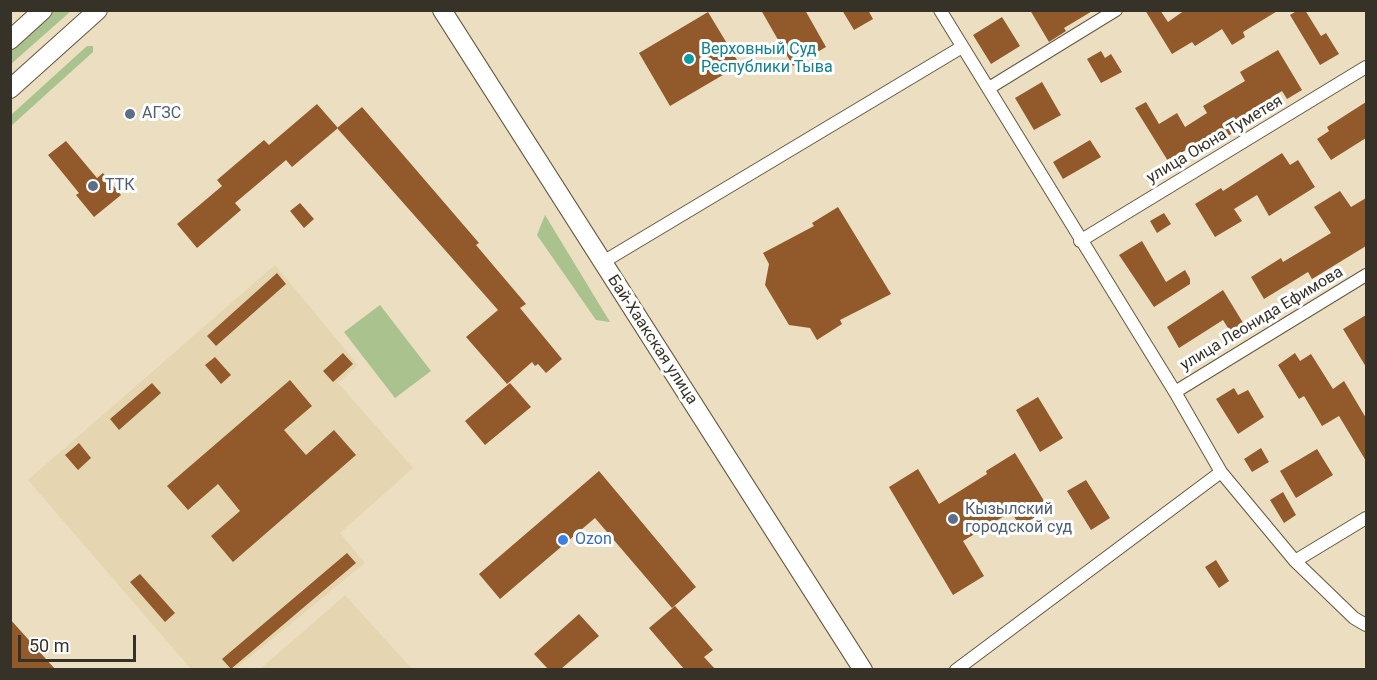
<!DOCTYPE html>
<html>
<head>
<meta charset="utf-8">
<style>
	body { margin:0 }
	#map { position:relative; width:1377px; height:680px; overflow:hidden; background:#ebdec1; font-family:Roboto,sans-serif }
	canvas { display:block }
	.frame { position:absolute; inset:0; border:12px solid #373227; pointer-events:none }
	.scale { position:absolute; left:18px; top:635px; width:118px; height:27px; box-sizing:border-box; border:3px solid #373227; border-top:0; padding-left:8px; font-size:18px; line-height:21px; white-space:nowrap; color:#373227; -webkit-text-stroke:4px #fff; paint-order:stroke }
</style>
</head>
<body>
<div id="map">
<canvas width="1377" height="680"></canvas>
<div class="frame"></div>
<div class="scale">50 m</div>
</div>
<script>
const c = document.querySelector('canvas').getContext('2d');
c.lineJoin = 'round';
function paint(path, color) {
  c.fillStyle = color;
  c.fill(path, 'evenodd');
}
function toPath(rows) {
  const path = new Path2D();
  for (const r of rows) {
    path.moveTo(r[0], r[1]);
    for (let i = 2; i < r.length; i += 2) path.lineTo(r[i], r[i + 1]);
  }
  return path;
}
function strokePath(path, color, width, dash) {
  c.strokeStyle = color;
  c.lineWidth = width;
  c.lineCap = dash ? 'butt' : 'round';
  c.setLineDash(dash || []);
  c.stroke(path);
}
function drawText(font, color, halo, rows, align = 'center') {
  c.font = font + ' Roboto,sans-serif';
  c.lineWidth = 6;
  c.setLineDash([]);
  c.textBaseline = 'middle';
  c.strokeStyle = halo;
  c.fillStyle = color;
  for (const [text, x, y, turn = 0] of rows) {
    c.save();
    c.translate(x, y);
    c.rotate((+turn || 0) * Math.PI / 180);
    c.textAlign = isNaN(turn) ? turn : align;
    if (halo) c.strokeText(text, 0, 0);
    c.fillText(text, 0, 0);
    c.restore();
  }
}
paint(toPath([
	[275,265,358,365,338,383,413,468,340,533,365,563,234,670,191,669,28,480],
	[345,595,412,669,260,669,312,624]
]), '#e5d5b1');
paint(toPath([
	[52,11,71,11,11,64,10,48],
	[87,46,93,46,93,52,11,126,11,115],
	[545,215,610,322,596,320,537,235],
	[380,305,431,371,395,398,344,332]
]), '#aac28e');
paint(toPath([
	[761,10,805,10,826,47,793,66],
	[842,10,868,10,873,19,854,30],
	[1030,10,1094,10,1064,28,1066,31,1049,42],
	[1145,10,1160,10,1168,22,1185,10,1279,10,1243,32,1245,37,1232,45,1222,29,1195,46,1192,42,1172,54],
	[1298,10,1305,10,1321,36,1326,33,1339,54,1320,65,1290,15],
	[708,12,740,65,670,106,639,53],
	[1002,17,1020,46,991,64,973,35],
	[1278,50,1302,90,1287,99,1282,91,1231,123,1236,131,1223,139,1210,145,1205,138,1168,161,1135,108,1146,102,1159,124,1177,113,1185,127,1207,113,1203,106,1245,81,1240,72],
	[1101,51,1105,58,1111,54,1122,72,1101,83,1087,59],
	[1042,82,1061,115,1034,130,1015,98],
	[1366,102,1366,138,1331,160,1317,139,1329,131,1327,127],
	[317,104,338,128,292,167,286,160,235,203,241,210,197,248,177,224,222,186,217,180,264,140,269,145],
	[362,107,479,243,476,245,526,304,520,308,562,359,546,373,538,364,535,366,532,362,507,384,466,337,498,310,337,128],
	[1090,140,1101,157,1063,179,1053,162],
	[66,141,97,178,103,173,121,195,94,217,76,195,79,193,48,155],
	[1282,153,1290,165,1298,160,1315,187,1269,216,1257,195,1234,209,1242,221,1215,237,1195,204,1221,188,1223,191],
	[1340,191,1351,207,1366,198,1366,246,1312,279,1308,272,1264,299,1251,277,1281,258,1283,262,1331,233,1314,207],
	[300,203,314,219,304,228,290,211],
	[838,207,891,294,840,320,842,324,817,340,810,328,789,325,765,285,769,264,763,253,814,226,812,223],
	[1164,213,1171,224,1157,233,1150,221],
	[1142,241,1166,282,1185,270,1190,279,1190,284,1154,307,1119,255],
	[277,273,286,284,216,346,207,336],
	[1223,290,1248,331,1235,339,1223,320,1179,348,1167,327],
	[1366,315,1366,367,1343,329],
	[343,353,353,364,333,382,323,371],
	[1295,353,1300,361,1311,354,1333,389,1344,381,1366,418,1366,461,1339,416,1322,426,1304,396,1299,399,1278,365],
	[215,357,231,375,221,384,205,365],
	[290,380,312,406,284,430,306,455,334,430,356,455,233,562,211,536,240,511,218,484,188,510,167,486],
	[152,383,161,393,119,430,110,419],
	[510,383,531,407,485,445,465,421],
	[1234,388,1238,395,1248,390,1264,417,1238,434,1216,399],
	[1038,397,1063,438,1040,452,1016,410],
	[79,443,91,458,78,470,65,455],
	[1261,448,1269,462,1252,472,1244,459],
	[1317,449,1333,475,1296,498,1280,471],
	[1015,453,1049,509,1020,526,1011,512,963,541,984,576,953,595,889,487,918,469,939,504,987,474,986,471],
	[599,471,696,587,672,608,595,518,500,599,479,574],
	[1086,480,1110,518,1091,530,1067,491],
	[1283,492,1296,515,1284,523,1270,500],
	[347,553,356,563,231,669,222,659],
	[1216,560,1229,581,1219,588,1205,567],
	[140,574,175,613,165,622,130,582],
	[675,606,713,650,704,657,715,669,684,669,649,628],
	[579,614,599,636,561,669,548,669,534,654],
	[10,619,55,669,10,669]
]), '#925a2b');
const minor = toPath([
	[940,10,1175,392,1221,472,1295,561,1354,618,1366,625],
	[989,88,1116,10],
	[1080,241,1366,67],
	[603,262,962,47],
	[1175,392,1366,275],
	[1295,561,1366,518],
	[956,670,1221,472]
]);
const secondary = toPath([
	[442,10,863,670],
	[10,40,43,10],
	[10,89,98,10]
]);
strokePath(minor, '#64583f', 14);
strokePath(secondary, '#64583f', 20);
strokePath(minor, '#fff', 12);
strokePath(secondary, '#fff', 18);
for (const [x, y, r, color] of [
	[689,59,6,"#0f9aa8"],
	[130,114,6,"#5c6f8a"],
	[93,186,6,"#5c6f8a"],
	[953,519,6,"#5c6f8a"],
	[563,540,6,"#3f7fe0"]
]) {
  const dot = new Path2D();
  dot.arc(x, y, r, 0, 2 * Math.PI);
  c.fillStyle = color;
  c.fill(dot);
  strokePath(dot, '#fff', 2);
}
drawText('16px', '#0d838f', '#fff', [
	["Верховный Суд",701,50],
	["Республики Тыва",701,68]
], 'left');
drawText('16px', '#4e5e75', '#fff', [
	["АГЗС",142,114],
	["ТТК",105,186],
	["Кызылский",965,510],
	["городской суд",965,528]
], 'left');
drawText('16px', '#373227', '#fff', [
	["улица Оюна Туметея",1215,140,-31],
	["улица Леонида Ефимова",1262,319,-31],
	["Бай-Хаакская улица",652,340,57]
]);
drawText('16px', '#366cbe', '#fff', [
	["Ozon",575,540]
], 'left');
</script>
</body>
</html>
